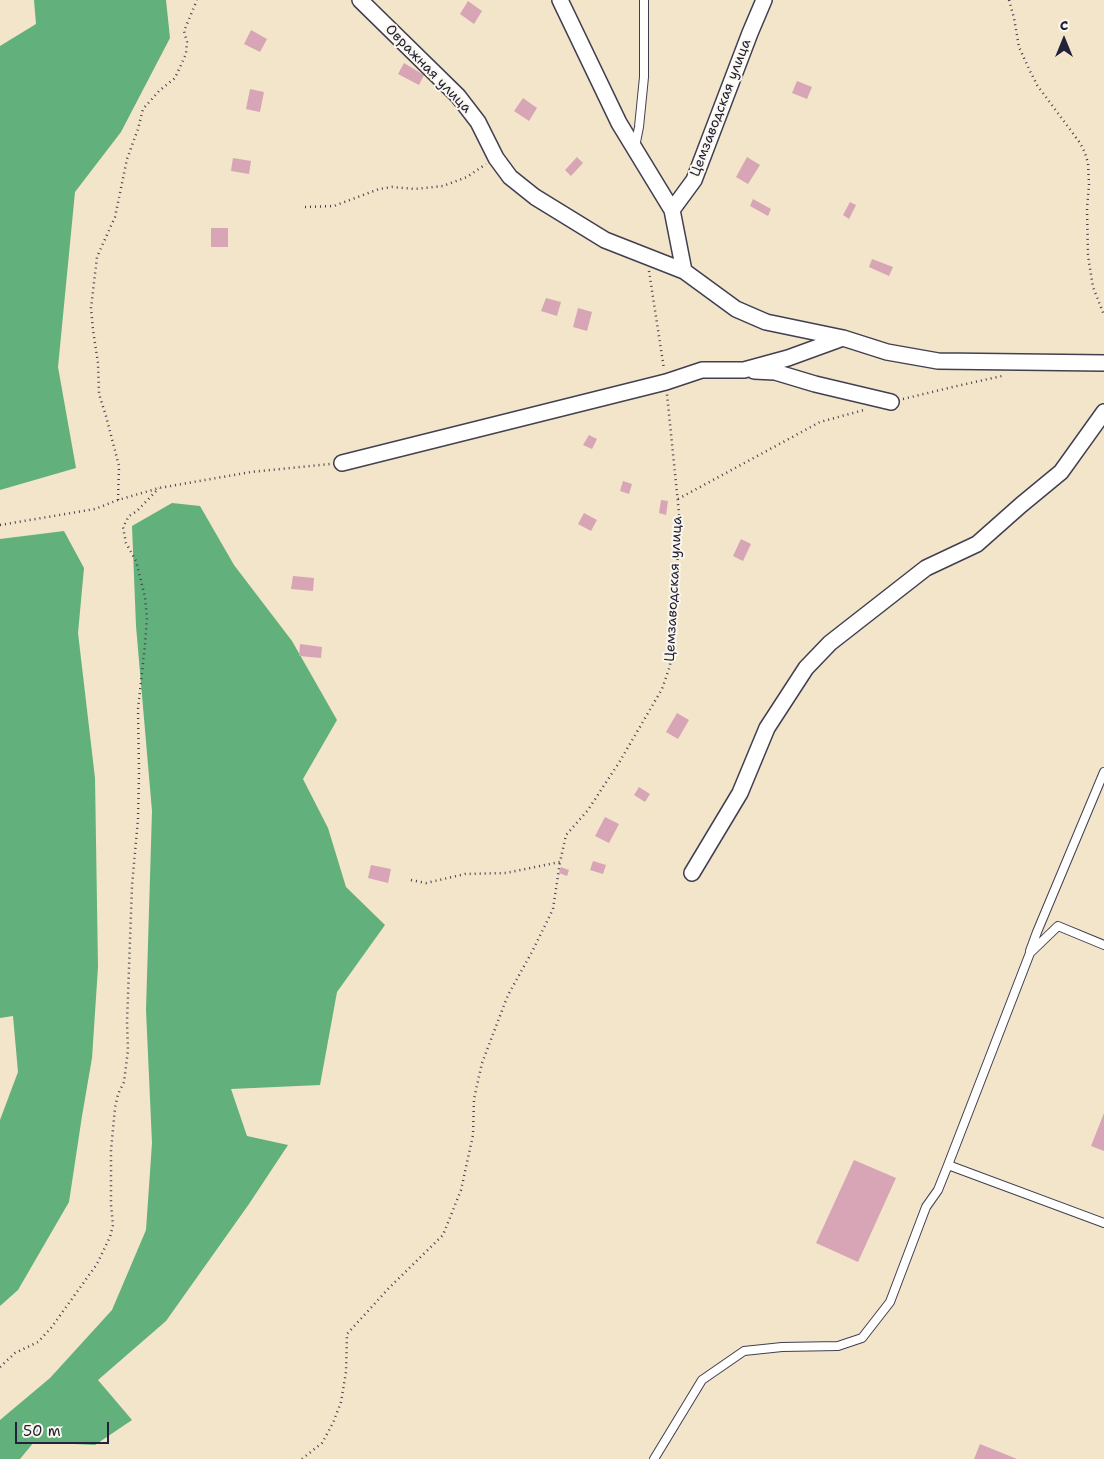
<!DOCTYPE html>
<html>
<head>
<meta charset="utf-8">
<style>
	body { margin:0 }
	#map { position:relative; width:1104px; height:1459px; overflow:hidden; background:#f2e5ca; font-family:"Shantell Sans",sans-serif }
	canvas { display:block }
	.north { position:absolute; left:1039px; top:15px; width:50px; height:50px; -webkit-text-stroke:4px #fbf7ec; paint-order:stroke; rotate:0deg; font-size:14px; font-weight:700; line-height:20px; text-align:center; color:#22223b }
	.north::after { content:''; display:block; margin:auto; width:18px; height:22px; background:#22223b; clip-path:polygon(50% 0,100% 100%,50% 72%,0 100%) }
	.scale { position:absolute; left:15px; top:1422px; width:94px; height:22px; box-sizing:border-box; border:2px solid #22223b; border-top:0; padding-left:6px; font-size:15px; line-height:18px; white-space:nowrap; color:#22223b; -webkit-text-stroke:4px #fbf7ec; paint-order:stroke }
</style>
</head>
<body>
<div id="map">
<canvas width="1104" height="1459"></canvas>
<div class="north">С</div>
<div class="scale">50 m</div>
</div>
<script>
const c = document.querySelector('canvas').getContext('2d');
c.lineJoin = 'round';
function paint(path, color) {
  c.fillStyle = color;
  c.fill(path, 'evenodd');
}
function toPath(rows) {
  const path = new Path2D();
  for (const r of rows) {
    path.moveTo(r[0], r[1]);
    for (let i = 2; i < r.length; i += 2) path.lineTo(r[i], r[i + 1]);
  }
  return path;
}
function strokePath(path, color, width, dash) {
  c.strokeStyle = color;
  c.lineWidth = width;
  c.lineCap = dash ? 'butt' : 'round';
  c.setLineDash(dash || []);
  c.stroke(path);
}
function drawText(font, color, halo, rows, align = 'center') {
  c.font = font + ' "Shantell Sans",sans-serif';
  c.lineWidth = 4;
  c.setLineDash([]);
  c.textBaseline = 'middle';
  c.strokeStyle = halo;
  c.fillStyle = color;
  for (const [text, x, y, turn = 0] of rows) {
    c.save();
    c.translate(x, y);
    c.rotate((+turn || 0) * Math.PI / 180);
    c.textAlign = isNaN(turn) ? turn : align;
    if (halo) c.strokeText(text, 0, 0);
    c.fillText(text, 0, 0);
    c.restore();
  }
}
paint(toPath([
	[34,0,166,0,170,38,121,132,75,192,58,367,76,468,0,490,0,46,36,24],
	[172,503,200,506,234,565,292,641,337,720,303,779,328,828,346,887,385,925,337,992,320,1085,231,1089,247,1136,288,1145,249,1204,166,1321,98,1380,132,1420,95,1445,34,1442,20,1459,0,1459,0,1420,50,1378,112,1310,146,1230,152,1143,146,1010,152,811,136,626,132,526],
	[64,531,84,568,78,633,95,778,98,967,92,1058,82,1116,69,1202,18,1290,0,1306,0,1120,18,1072,13,1016,0,1018,0,539]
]), '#62b07b');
paint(toPath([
	[468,1,482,11,474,24,460,14],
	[251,30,267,39,260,52,244,44],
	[404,63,424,75,419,85,398,74],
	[797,81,812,87,807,99,792,93],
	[250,89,264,92,260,112,246,109],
	[523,98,537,108,529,121,514,111],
	[577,157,583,163,571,176,565,170],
	[747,157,760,165,748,184,736,177],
	[233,158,251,161,249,174,231,171],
	[753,199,771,209,768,216,750,206],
	[850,202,856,205,849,219,843,215],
	[211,228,228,228,228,247,211,247],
	[872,259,893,267,889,276,869,267],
	[546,298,561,302,557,316,541,311],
	[578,308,592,312,587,331,573,327],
	[589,435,597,439,592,449,583,445],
	[623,481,632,484,629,494,620,491],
	[661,500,668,501,666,515,659,513],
	[584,513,597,520,591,531,578,524],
	[741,539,751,544,743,561,733,556],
	[293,576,314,578,313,591,291,589],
	[300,644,322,647,321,658,299,656],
	[677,713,689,720,678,739,666,732],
	[639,787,650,794,645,802,634,795],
	[605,817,619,824,609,843,595,836],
	[593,861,606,865,603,874,590,870],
	[371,865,391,869,388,883,368,878],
	[561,867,569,870,567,876,559,873],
	[1104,1113,1104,1151,1091,1146],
	[854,1160,896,1178,858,1262,816,1243],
	[980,1444,1017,1459,974,1459]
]), '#d7a5b5');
const service = toPath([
	[635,147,639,127,644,77,644,0],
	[1030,951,1037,932,1104,772],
	[948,1165,1030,953,1058,926,1104,945],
	[654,1459,702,1380,744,1351,782,1347,838,1346,862,1338,890,1302,926,1207,938,1190,948,1165,1104,1223]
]);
const minor = toPath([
	[360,0,458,96,478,122,496,158,510,177,535,197,605,240,684,271,736,309,766,322,843,338,887,352,938,361,1104,363],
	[560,0,619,123,672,210],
	[684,271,672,210,694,180,750,33,764,0],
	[754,371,775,372,815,384,891,402],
	[342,463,666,382,702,370,744,370,788,358,843,338],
	[692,873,740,793,767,728,806,668,830,643,926,568,977,544,1021,505,1061,472,1104,412]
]);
strokePath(service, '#413f50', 10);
strokePath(minor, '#413f50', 18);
strokePath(toPath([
	[1009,0,1014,18,1019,47,1029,69,1037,85,1080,143,1085,153,1088,163,1089,185,1087,208,1088,256,1093,287,1104,315],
	[305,207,334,206,379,189,392,187,415,189,443,186,467,177,486,164],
	[649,271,664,369],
	[903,399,957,386,1002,376],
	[678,499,820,422,864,410],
	[118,500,119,466,106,416,99,394,98,363,93,330,91,308,97,257,115,217,127,159,138,129,143,109,159,91,175,78,186,54,187,42,184,31,197,0],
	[0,525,95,509,118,500,159,488,251,472,330,464],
	[411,880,426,883,465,874,506,873,560,862,566,835,588,810,620,761,662,689,670,666,680,523,667,394],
	[0,1367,15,1353,38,1342,51,1328,97,1264,110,1237,113,1225,111,1205,111,1150,115,1108,118,1094,124,1082,128,1050,127,1023,132,886,138,819,139,773,138,709,145,645,147,618,145,597,136,561,126,543,123,527,129,516,137,511,159,488],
	[302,1459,322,1443,333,1423,341,1402,346,1372,347,1334,389,1288,443,1235,461,1190,473,1135,474,1099,482,1063,508,995,533,950,553,909,560,862]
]), '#413f50', 2.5, [1, 4]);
strokePath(service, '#fff', 8);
strokePath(minor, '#fff', 15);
drawText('14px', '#22223b', '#fbf7ec', [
	["Овражная улица",428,69,46],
	["Цемзаводская улица",721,108,-69],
	["Цемзаводская улица",674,589,-87]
]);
</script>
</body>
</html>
